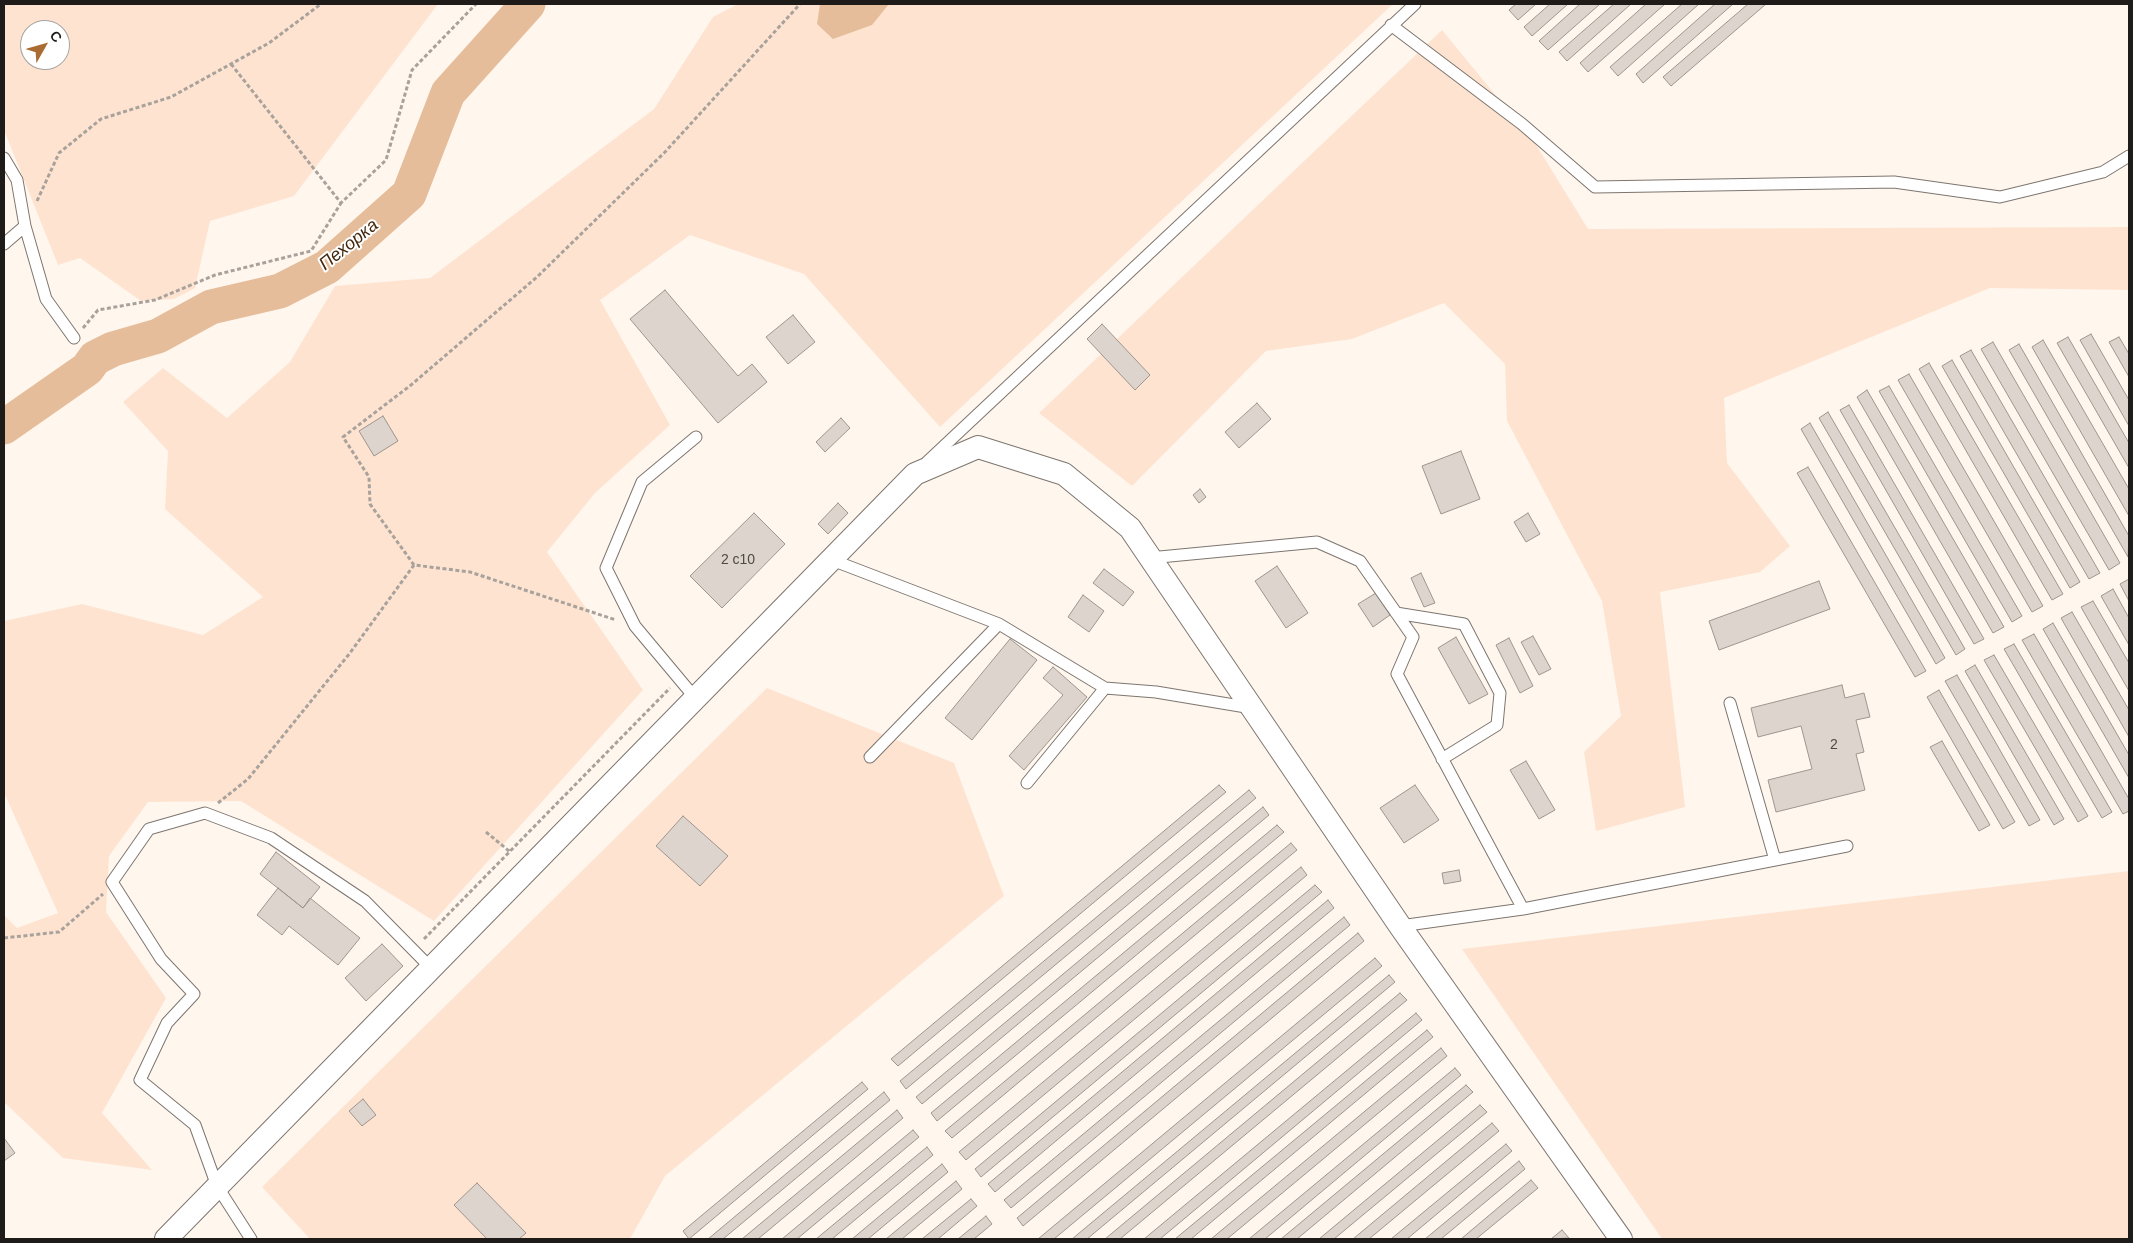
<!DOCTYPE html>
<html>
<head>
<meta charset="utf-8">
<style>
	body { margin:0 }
	#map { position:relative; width:2133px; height:1243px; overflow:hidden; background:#fff6ee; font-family:Arial,sans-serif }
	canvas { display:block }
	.frame { position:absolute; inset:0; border:5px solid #1e1b18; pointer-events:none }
	.north { position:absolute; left:20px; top:20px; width:50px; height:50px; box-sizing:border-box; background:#fff; border:1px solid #a5a4a3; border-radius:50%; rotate:52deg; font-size:14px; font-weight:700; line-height:20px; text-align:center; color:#1e1b18 }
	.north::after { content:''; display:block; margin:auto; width:18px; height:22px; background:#aa6c32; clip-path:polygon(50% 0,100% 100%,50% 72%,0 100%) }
</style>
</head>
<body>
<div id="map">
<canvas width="2133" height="1243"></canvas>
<div class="frame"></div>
<div class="north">С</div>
</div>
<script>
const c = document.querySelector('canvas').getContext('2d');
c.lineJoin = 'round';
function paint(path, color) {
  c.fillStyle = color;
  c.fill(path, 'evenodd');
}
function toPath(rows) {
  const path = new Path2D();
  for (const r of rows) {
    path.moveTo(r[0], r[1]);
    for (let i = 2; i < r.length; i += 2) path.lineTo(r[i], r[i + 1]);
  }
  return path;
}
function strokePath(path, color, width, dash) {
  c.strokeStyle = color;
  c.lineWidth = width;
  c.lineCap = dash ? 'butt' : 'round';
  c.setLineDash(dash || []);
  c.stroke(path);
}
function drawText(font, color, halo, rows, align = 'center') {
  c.font = font + ' Arial,sans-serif';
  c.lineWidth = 4;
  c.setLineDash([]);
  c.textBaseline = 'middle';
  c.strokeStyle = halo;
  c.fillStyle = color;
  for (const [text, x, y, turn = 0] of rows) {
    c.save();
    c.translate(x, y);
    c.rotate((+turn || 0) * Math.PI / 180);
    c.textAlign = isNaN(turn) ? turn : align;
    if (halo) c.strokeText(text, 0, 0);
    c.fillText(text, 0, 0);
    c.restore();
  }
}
paint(toPath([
	[4,4,438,4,294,196,210,221,195,288,174,299,141,301,80,258,58,265,4,130],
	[30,30,60,30,60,60,30,60],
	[738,4,1393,4,940,427,804,274,690,235,600,300,670,425,595,493,547,552,643,690,434,921,241,801,148,802,109,856,106,912,166,998,102,1113,152,1170,63,1158,4,1102,4,915,17,928,58,913,6,797,4,796,4,621,82,604,203,635,263,597,165,509,168,451,123,402,163,368,227,418,290,362,335,286,430,278,654,109,713,17],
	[1442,30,1535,143,1588,229,2129,227,2129,290,1990,288,1724,398,1727,463,1790,546,1760,572,1660,592,1685,807,1596,831,1584,752,1621,716,1602,601,1507,421,1505,364,1444,303,1352,339,1266,351,1132,486,1039,413],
	[767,688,954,763,1004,896,665,1176,630,1239,310,1239,262,1187],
	[2129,871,2129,1239,1662,1239,1462,949]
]), '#fee4d0');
paint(toPath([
	[820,4,889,4,872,25,833,39,817,24]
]), '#e6bd9a');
strokePath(toPath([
	[4,427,87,369,95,358,113,349,158,336,211,307,280,291,327,267,409,194,448,93,528,4]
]), '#e6bd9a', 35);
const building = toPath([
	[1516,4,1536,4,1518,20,1509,10,1516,4],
	[1550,4,1568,4,1532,36,1524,27,1550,4],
	[1580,4,1600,4,1548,50,1539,41,1580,4],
	[1614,4,1631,4,1567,61,1559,52,1614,4],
	[1646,4,1665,4,1588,72,1580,63,1646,4],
	[1682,4,1699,4,1618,76,1610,67,1682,4],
	[1715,4,1733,4,1643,83,1636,74,1715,4],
	[1748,4,1766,4,1671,86,1663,77,1748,4],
	[665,290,738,376,752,364,767,382,718,423,630,319,665,290],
	[793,315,815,342,788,364,766,337,793,315],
	[1102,324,1150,375,1135,390,1087,339,1102,324],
	[2091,334,2129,400,2129,426,2080,340,2091,334],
	[2068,337,2129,443,2129,468,2057,343,2068,337],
	[2119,337,2129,354,2129,377,2109,342,2119,337],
	[2043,340,2129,489,2129,516,2032,347,2043,340],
	[1993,342,2120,563,2109,570,1981,349,1993,342],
	[2019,344,2129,536,2128,557,2009,350,2019,344],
	[1971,350,2100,573,2089,579,1960,356,1971,350],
	[1952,360,2080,582,2070,588,1942,366,1952,360],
	[1929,363,2063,594,2052,600,1919,369,1929,363],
	[1909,374,2043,606,2032,612,1898,380,1909,374],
	[1889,386,2022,616,2012,622,1879,391,1889,386],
	[1867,390,2004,627,1993,633,1857,397,1867,390],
	[1257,403,1271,419,1239,448,1225,432,1257,403],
	[1849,405,1984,639,1974,644,1840,410,1849,405],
	[1828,412,1965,649,1956,655,1819,418,1828,412],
	[383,416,398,441,374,456,359,431,383,416],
	[841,418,850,428,825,452,816,442,841,418],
	[1810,423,1945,658,1936,664,1801,429,1810,423],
	[1461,451,1480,499,1441,514,1422,466,1461,451],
	[1808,467,1926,671,1915,677,1797,473,1808,467],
	[1200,489,1206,497,1199,503,1193,495,1200,489],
	[838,503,848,513,828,534,818,524,838,503],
	[754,513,785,544,722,608,690,576,754,513],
	[1528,513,1540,534,1526,542,1514,522,1528,513],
	[1277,566,1308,613,1286,628,1255,581,1277,566],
	[1104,569,1134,592,1123,606,1093,583,1104,569],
	[1421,573,1435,603,1424,607,1411,578,1421,573],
	[2129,579,2129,601,2120,584,2129,579],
	[1819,581,1830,609,1719,650,1709,621,1819,581],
	[2113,589,2129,618,2129,645,2101,596,2113,589],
	[1376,593,1390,615,1373,627,1358,604,1376,593],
	[1083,595,1104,611,1089,632,1068,617,1083,595],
	[2093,601,2129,663,2129,691,2081,607,2093,601],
	[2072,612,2129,710,2129,737,2061,618,2072,612],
	[2053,623,2129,755,2129,778,2043,629,2053,623],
	[2034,634,2129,799,2129,811,2123,814,2022,640,2034,634],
	[1533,636,1551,669,1539,675,1521,642,1533,636],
	[1456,637,1488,694,1469,704,1438,648,1456,637],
	[1509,638,1533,686,1520,693,1496,645,1509,638],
	[1010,639,1037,660,972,740,945,718,1010,639],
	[2014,644,2112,812,2102,818,2004,649,2014,644],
	[1994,655,2088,816,2078,822,1984,660,1994,655],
	[1975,665,2064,819,2054,825,1965,671,1975,665],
	[1053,667,1087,697,1024,770,1009,756,1063,695,1043,678,1053,667],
	[1957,675,2040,820,2029,826,1945,681,1957,675],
	[1842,685,1845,698,1864,693,1870,717,1856,720,1864,752,1856,754,1865,790,1776,812,1768,780,1812,769,1801,726,1758,737,1751,708,1842,685],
	[1939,690,2015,822,2003,829,1927,697,1939,690],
	[1942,741,1990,825,1979,831,1930,747,1942,741],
	[1526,761,1555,810,1539,819,1510,770,1526,761],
	[1219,785,1226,792,898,1066,891,1059,1219,785],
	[1415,785,1439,820,1404,843,1380,808,1415,785],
	[1249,790,1256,798,906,1089,900,1081,1249,790],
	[1263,807,1269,815,922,1104,916,1097,1263,807],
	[683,816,728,856,700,886,656,846,683,816],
	[1277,825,1284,832,937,1121,931,1113,1277,825],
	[1291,843,1297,850,952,1138,945,1131,1291,843],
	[276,852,320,887,303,908,260,874,276,852],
	[1301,867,1307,875,966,1160,959,1152,1301,867],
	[1459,870,1461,881,1444,884,1442,873,1459,870],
	[1315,885,1322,892,981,1177,975,1169,1315,885],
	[278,888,303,908,310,898,360,938,338,965,289,926,282,935,257,915,278,888],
	[1328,900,1334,908,995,1192,988,1184,1328,900],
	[1344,917,1350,925,1011,1208,1004,1200,1344,917],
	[1358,933,1364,941,1023,1226,1017,1218,1358,933],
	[382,944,403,966,366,1001,345,978,382,944],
	[1375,958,1382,966,1054,1239,1038,1239,1375,958],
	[1389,975,1395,982,1087,1239,1072,1239,1389,975],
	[1400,993,1407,1000,1120,1239,1105,1239,1400,993],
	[1416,1013,1422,1020,1160,1239,1144,1239,1416,1013],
	[1427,1030,1433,1037,1191,1239,1175,1239,1427,1030],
	[1441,1048,1447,1056,1227,1239,1211,1239,1441,1048],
	[1455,1068,1461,1075,1265,1239,1249,1239,1455,1068],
	[862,1082,868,1089,689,1239,683,1231,862,1082],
	[1466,1085,1473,1092,1297,1239,1281,1239,1466,1085],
	[884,1092,890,1100,723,1239,708,1239,884,1092],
	[363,1099,376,1115,362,1126,349,1111,363,1099],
	[1480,1105,1487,1112,1334,1239,1319,1239,1480,1105],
	[897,1110,903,1118,758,1239,742,1239,897,1110],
	[1492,1123,1499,1131,1369,1239,1353,1239,1492,1123],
	[913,1130,919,1137,797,1239,782,1239,913,1130],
	[4,1138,15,1153,4,1161,4,1138],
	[1506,1144,1512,1151,1407,1239,1391,1239,1506,1144],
	[927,1147,933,1155,832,1239,816,1239,927,1147],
	[1519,1161,1525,1169,1441,1239,1425,1239,1519,1161],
	[942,1164,948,1172,868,1239,852,1239,942,1164],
	[1531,1180,1538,1188,1476,1239,1461,1239,1531,1180],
	[956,1181,962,1189,902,1239,886,1239,956,1181],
	[477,1183,526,1233,519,1239,487,1239,454,1205,477,1183],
	[971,1199,977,1206,938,1239,922,1239,971,1199],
	[986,1216,992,1224,974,1239,958,1239,986,1216],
	[1562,1230,1569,1238,1551,1239,1562,1230]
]);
paint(building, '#ddd4cd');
strokePath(building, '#9e958f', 1);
const lane = toPath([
	[1391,25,1522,124,1595,187,1894,182,2000,197,2103,172,2129,156],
	[4,158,17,180,25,226,4,244],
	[25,226,46,299,74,338],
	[927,462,1415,4],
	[1149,558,1317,542,1360,561,1413,637,1397,674,1523,909],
	[832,560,999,624,1105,688],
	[1396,613,1464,624,1500,693,1497,725,1442,759],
	[696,699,635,626,606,568,642,482,696,437],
	[1730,703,1775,860],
	[870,757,999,624],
	[1027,783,1105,688,1156,692,1252,708],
	[1400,926,1523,909,1847,846],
	[251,1239,217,1186,195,1125,140,1080,167,1023,194,994,161,959,112,882,149,829,205,813,271,838,365,901,430,967]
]);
const street = toPath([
	[166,1239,915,474,978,447,1064,474,1130,528,1400,926,1621,1239]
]);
strokePath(lane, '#7d756f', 13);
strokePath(street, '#7d756f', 24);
strokePath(toPath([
	[231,64,341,203,386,160,412,70,476,4],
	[37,201,59,153,101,119,171,97,269,43,321,4],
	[83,328,98,310,155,300,215,275,311,251,341,203],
	[414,565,370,504,369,477,343,437,411,385,537,277,665,152,800,4],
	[218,803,248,779,350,653,414,565,470,572,616,620],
	[486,832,509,851],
	[4,938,59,932,103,894],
	[424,939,670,688]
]), '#a9a29c', 3, [4, 2.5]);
strokePath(lane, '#fff', 11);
strokePath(street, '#fff', 22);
drawText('14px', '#4e4945', null, [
	["2 с10",738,560],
	["2",1834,745]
]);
drawText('italic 18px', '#43270c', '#fff', [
	["Пехорка",349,245,-39]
]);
</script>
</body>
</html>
